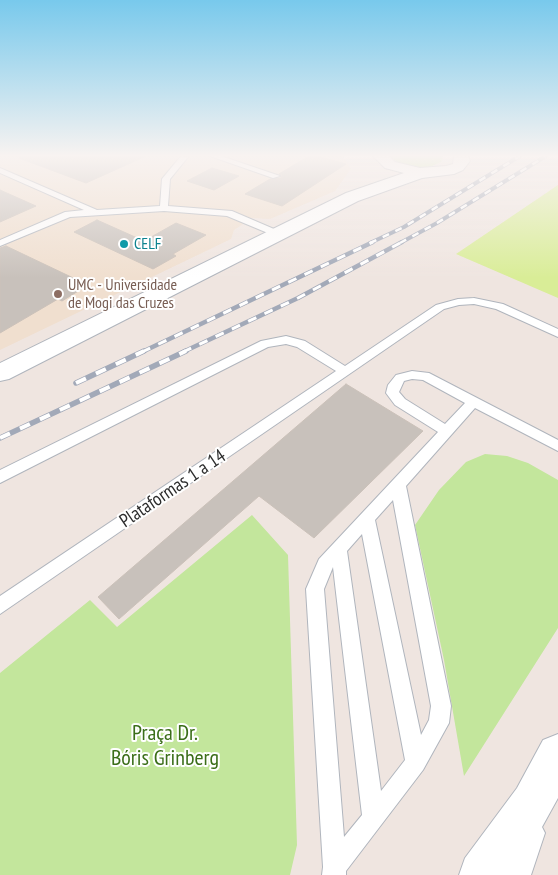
<!DOCTYPE html>
<html>
<head>
<meta charset="utf-8">
<style>
	body { margin:0 }
	canvas { display:block; background:#efe5e0 }
</style>
</head>
<body>
<canvas width="558" height="875"></canvas>
<script>
const c = document.querySelector('canvas').getContext('2d');
c.lineJoin = 'round';
function paint(path, color) {
  c.fillStyle = color;
  c.fill(path, 'evenodd');
}
function toPath(rows) {
  const path = new Path2D();
  for (const r of rows) {
    path.moveTo(r[0], r[1]);
    for (let i = 2; i < r.length; i += 2) path.lineTo(r[i], r[i + 1]);
  }
  return path;
}
function strokePath(path, color, width, dash) {
  c.strokeStyle = color;
  c.lineWidth = width;
  c.lineCap = dash ? 'butt' : 'round';
  c.setLineDash(dash || []);
  c.stroke(path);
}
function drawText(font, color, halo, rows, align = 'center') {
  c.font = font + ' "PT Sans Narrow",sans-serif';
  c.lineWidth = 4;
  c.setLineDash([]);
  c.textBaseline = 'middle';
  c.strokeStyle = halo;
  c.fillStyle = color;
  for (const [text, x, y, turn = 0] of rows) {
    c.save();
    c.translate(x, y);
    c.rotate((+turn || 0) * Math.PI / 180);
    c.textAlign = isNaN(turn) ? turn : align;
    if (halo) c.strokeText(text, 0, 0);
    c.fillText(text, 0, 0);
    c.restore();
  }
}
paint(toPath([
	[0,156,343,156,351,169,335,191,270,219,252,218,234,230,231,239,0,350]
]), '#f0dfcf');
paint(toPath([
	[389,156,442,156,443,159,441,162,430,167,413,167,398,163],
	[485,454,507,456,528,463,558,480,558,628,464,776,444,660,415,525,439,490,466,462],
	[252,515,288,555,297,845,290,875,0,875,0,673,90,600,117,627]
]), '#c3e69c');
paint(toPath([
	[558,185,558,298,456,254]
]), '#d9ed97');
const building = toPath([
	[19,156,146,156,86,183,19,158,19,156],
	[309,156,317,156,346,164,282,206,245,194,270,179,281,178,282,175,279,174,309,156],
	[212,168,239,176,214,190,187,181,212,168],
	[0,190,36,206,0,222,0,190],
	[97,220,144,241,176,223,206,235,173,254,176,256,153,269,74,232,97,220],
	[6,246,88,285,62,301,58,299,0,333,0,248,6,246],
	[346,384,423,431,314,538,259,496,119,619,98,597,346,384]
]);
paint(building, '#c8c1bb');
strokePath(building, '#cbc1b9', 1);
const service = toPath([
	[181,156,188,157,170,179,168,206,232,211,281,232,281,236,275,236,227,216,164,211,70,217,0,246,0,240,65,212,84,210,0,173,0,168,97,210,160,206,162,179,181,156],
	[210,156,221,156,280,176,273,178,210,156],
	[474,298,503,304,558,329,558,337,496,309,474,304,459,305,444,309,0,614,0,596,336,371,297,347,286,344,268,347,0,483,0,470,261,341,286,336,305,341,345,366,436,305,458,299,474,298],
	[412,371,429,373,558,440,558,451,475,408,406,486,451,706,449,723,423,770,346,871,346,875,322,875,323,867,306,589,319,559,438,432,395,405,386,393,388,385,396,375,412,371],
	[412,379,423,380,465,403,445,424,405,399,399,392,404,381,412,379],
	[393,500,431,706,429,720,421,735,375,520,393,500],
	[362,534,405,760,381,791,347,551,362,534],
	[333,567,362,815,344,837,324,589,333,567]
]);
const minor = toPath([
	[373,156,389,156,395,162,420,168,446,166,453,164,454,156,468,156,470,161,463,170,454,174,422,178,358,201,9,379,0,381,0,363,346,193,404,173,385,168,373,156]
]);
const secondary = toPath([
	[558,734,558,798,542,827,545,833,531,875,459,875,465,858,517,788,543,740,558,734]
]);
strokePath(service, '#b0b5bd', 2);
strokePath(minor, '#b0b5bd', 2);
strokePath(secondary, '#b0b5bd', 2);
paint(service, '#fff');
paint(minor, '#fff');
paint(secondary, '#fff');
const railFar2 = toPath([
	[370,243,404,227,520,156],
	[400,243,437,223,546,156]
]);
const railFar1 = toPath([
	[142,352,373,242],
	[183,352,298,298,402,242]
]);
const rail = toPath([
	[76,383,144,351],
	[0,438,186,351]
]);
strokePath(railFar2, '#a2a9b8', 4);
strokePath(railFar1, '#a2a9b8', 4.5);
strokePath(rail, '#a2a9b8', 5.5);
strokePath(railFar2, '#fff', 2.5, [7]);
strokePath(railFar1, '#fff', 3, [9]);
strokePath(rail, '#fff', 4, [11]);
const sky = c.createLinearGradient(0, 0, 0, 278);
sky.addColorStop(0, '#78c9ec');
sky.addColorStop(0.56, '#f8f3f1');
sky.addColorStop(1, '#f8f3f100');
c.fillStyle = sky;
c.fillRect(0, 0, 558, 278);
for (const [x, y, r, color] of [
	[124,244,5,"#0f9aa8"],
	[58,294,5,"#8d6e63"]
]) {
  const dot = new Path2D();
  dot.arc(x, y, r, 0, 2 * Math.PI);
  c.fillStyle = color;
  c.fill(dot);
  strokePath(dot, '#fff', 2);
}
drawText('16px', '#0d838f', '#fff', [
	["CELF",134,244]
], 'left');
drawText('16px', '#785e54', '#fff', [
	["UMC - Universidade",68,285],
	["de Mogi das Cruzes",68,303]
], 'left');
drawText('19px', '#2d2d2d', '#fff', [
	["Plataformas 1 a 14",173,489,-34]
]);
drawText('22px', '#3b6e19', '#fff', [
	["Praça Dr.",165,734],
	["Bóris Grinberg",165,759]
]);
</script>
</body>
</html>
